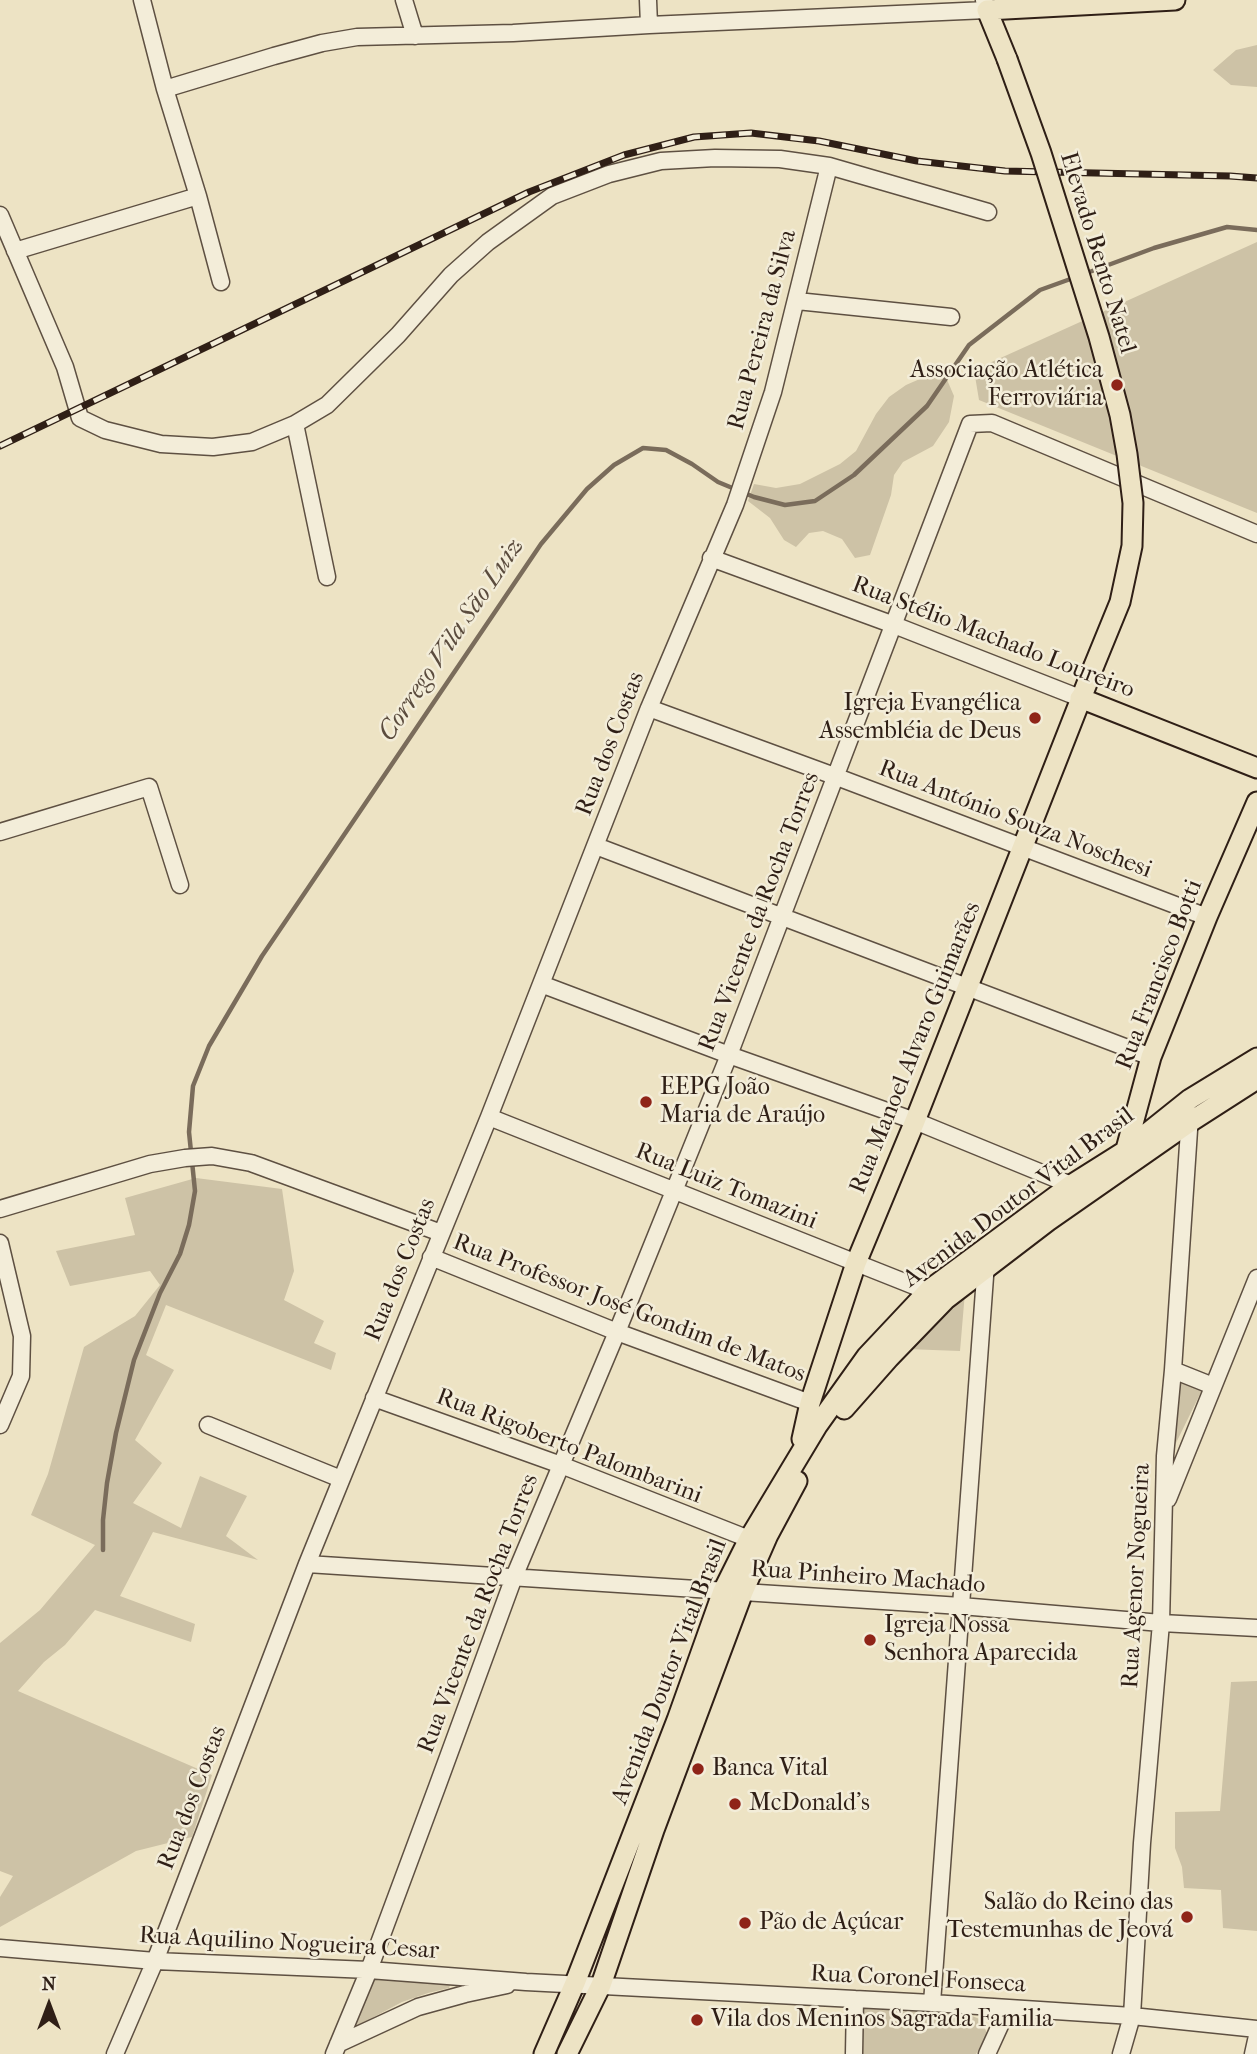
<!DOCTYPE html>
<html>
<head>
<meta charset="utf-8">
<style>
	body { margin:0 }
	#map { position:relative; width:1257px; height:2054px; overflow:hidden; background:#ede3c4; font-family:"IM FELL French Canon",serif }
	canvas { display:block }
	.north { position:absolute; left:14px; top:1970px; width:70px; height:70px; -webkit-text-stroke:5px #f3edd9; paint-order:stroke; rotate:0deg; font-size:19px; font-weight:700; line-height:28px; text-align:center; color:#2f1f16 }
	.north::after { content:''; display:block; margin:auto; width:24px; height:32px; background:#2f1f16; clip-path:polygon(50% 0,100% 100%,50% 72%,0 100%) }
</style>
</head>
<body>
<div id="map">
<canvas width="1257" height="2054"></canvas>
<div class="north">N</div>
</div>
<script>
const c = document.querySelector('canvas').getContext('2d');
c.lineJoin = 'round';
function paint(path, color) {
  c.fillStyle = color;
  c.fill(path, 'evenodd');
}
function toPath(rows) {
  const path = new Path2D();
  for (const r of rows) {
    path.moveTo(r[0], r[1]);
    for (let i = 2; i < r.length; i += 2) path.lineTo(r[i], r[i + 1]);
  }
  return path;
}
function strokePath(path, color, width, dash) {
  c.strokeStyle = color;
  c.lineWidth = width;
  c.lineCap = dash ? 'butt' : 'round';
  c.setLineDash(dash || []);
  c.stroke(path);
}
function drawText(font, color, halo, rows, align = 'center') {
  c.font = font + ' "IM FELL French Canon",serif';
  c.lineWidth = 5;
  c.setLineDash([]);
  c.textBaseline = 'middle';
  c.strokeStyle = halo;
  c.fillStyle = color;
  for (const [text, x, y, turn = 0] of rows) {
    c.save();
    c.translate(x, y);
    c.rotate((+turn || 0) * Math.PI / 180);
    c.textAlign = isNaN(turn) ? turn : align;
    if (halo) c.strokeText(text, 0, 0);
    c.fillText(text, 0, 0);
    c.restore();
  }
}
paint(toPath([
	[1257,45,1257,87,1231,85,1213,70,1236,50],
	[1257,242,1257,513,979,400,974,370],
	[929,375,945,375,954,396,949,422,933,446,903,462,894,475,891,495,870,555,855,558,842,539,823,531,809,533,796,547,784,540,770,518,748,501,754,484,776,488,800,484,840,464,856,451,876,414,889,397,906,385],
	[196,1178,282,1189,294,1271,284,1300,324,1321,314,1343,336,1353,331,1370,166,1305,146,1355,174,1370,135,1440,162,1463,133,1503,181,1528,200,1476,247,1496,226,1536,258,1560,153,1532,120,1596,195,1624,191,1642,95,1610,65,1645,44,1662,18,1691,212,1775,192,1837,136,1851,0,1927,0,1897,13,1876,0,1871,0,1643,40,1610,95,1545,31,1515,48,1474,84,1347,135,1316,160,1285,150,1271,70,1286,56,1251,135,1235,125,1198],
	[965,1292,960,1351,906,1349],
	[1180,1381,1202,1390,1175,1445],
	[1257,1681,1257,1931,1223,1928,1221,1890,1184,1888,1182,1867,1175,1848,1175,1812,1220,1811,1231,1682],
	[373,1978,452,1980,449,1988,428,1993,402,2002,353,2028],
	[864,2006,962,2012,982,2020,987,2034,976,2054,862,2054]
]), '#cdc2a6');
strokePath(toPath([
	[1084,274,1154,248,1227,227,1257,230],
	[103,1550,103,1520,107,1483,116,1433,134,1360,160,1293,180,1254,189,1225,195,1191,189,1132,193,1086,209,1046,262,956,541,544,587,489,614,465,643,448,666,450,692,464,718,482,754,497,785,505,815,501,854,475,927,406,969,345,1040,290,1076,277]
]), '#7a6c5b', 4.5);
const minor = toPath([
	[142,0,165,89,198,196,221,282],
	[404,0,415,36],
	[648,0,649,25],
	[165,89,274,56,322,43,357,37,513,33,649,25,987,10,984,0],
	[0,215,65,367,80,418,105,430,161,444,213,447,252,442,295,424,327,405,398,335,451,275,488,242,552,196,609,174,661,161,715,158,780,159,829,166,988,212],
	[15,251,198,196],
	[797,301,951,317],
	[295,424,327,577],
	[711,558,894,625,1080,698],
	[649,708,837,777,1207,917],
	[0,832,149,787,180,885],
	[596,846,1151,1057],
	[541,984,729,1055,915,1121,1071,1185],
	[489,1117,937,1295],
	[0,1209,150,1164,185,1158,212,1156,251,1163,441,1233],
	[0,1243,22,1336,21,1376,0,1425],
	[431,1257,617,1332,810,1403],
	[1173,1370,1213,1386],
	[374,1398,561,1465,749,1539],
	[208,1425,341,1479],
	[1168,1499,1257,1278],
	[307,1564,961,1606,1161,1623,1257,1628],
	[0,1948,155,1961,369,1970,526,1982,932,2003,1132,2016,1257,2029],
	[932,2003,986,1263],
	[338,2044,418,2007,465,1994,507,1985],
	[115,2054,155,1961,307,1564,489,1117,649,708,735,505,773,392,829,166],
	[334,2054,369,1970,437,1787,514,1577,617,1332,729,1055,970,424,992,423,1257,534],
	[854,2054,855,1999],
	[987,2054,1008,2008],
	[1121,2054,1132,2016,1142,1843,1161,1623,1165,1456,1173,1370,1190,1115],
	[1253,2054,1257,2036]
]);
const major = toPath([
	[1007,59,987,10,1175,0],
	[1080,698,1257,768],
	[1125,1153,1151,1057,1207,917,1257,802],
	[844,1409,889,1358,946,1299,1048,1221,1190,1122,1257,1079],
	[802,1439,810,1403,856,1263,915,1121,1093,668],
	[544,2054,575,1983,677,1720,723,1591,749,1539,817,1426,867,1356,929,1290,1071,1185,1125,1151,1190,1099,1257,1058],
	[567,2054,601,1985,654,1830,743,1592,768,1535,797,1481]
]);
strokePath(minor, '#5e5042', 19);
strokePath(major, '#2f1f16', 23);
strokePath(minor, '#f3edd9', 16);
strokePath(major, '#ede3c4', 19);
const rail = toPath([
	[0,446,529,192,624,155,694,137,751,133,819,141,917,161,1005,171,1230,176,1257,178]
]);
strokePath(rail, '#2f1f16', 7);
strokePath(rail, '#f3edd9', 4.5, [13]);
const majorBridge = toPath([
	[1007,59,1041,153,1099,337,1120,415,1127,454,1133,503,1132,546,1120,602,1093,668]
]);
strokePath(majorBridge, '#2f1f16', 23, []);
strokePath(majorBridge, '#ede3c4', 19);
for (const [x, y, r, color] of [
	[1117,385,7,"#8f2418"],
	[1035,718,7,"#8f2418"],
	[646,1102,7,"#8f2418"],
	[870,1640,7,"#8f2418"],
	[698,1769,7,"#8f2418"],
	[735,1804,7,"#8f2418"],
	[1187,1917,7,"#8f2418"],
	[745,1923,7,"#8f2418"],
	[697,2020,7,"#8f2418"]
]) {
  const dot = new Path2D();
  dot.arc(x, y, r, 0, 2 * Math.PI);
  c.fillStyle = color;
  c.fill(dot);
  strokePath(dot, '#f3edd9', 2.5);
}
drawText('24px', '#2f1f16', '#f3edd9', [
	["Elevado Bento Natel",1097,253,73],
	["Rua Pereira da Silva",763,330,-75],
	["Rua Stélio Machado Loureiro",993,638,21],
	["Rua dos Costas",611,744,-69],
	["Rua António Souza Noschesi",1015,820,21],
	["Rua Vicente da Rocha Torres",760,912,-69],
	["Rua Francisco Botti",1160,975,-69],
	["Rua Manoel Alvaro Guimarães",916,1048,-68],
	["Rua Luiz Tomazini",726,1187,22],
	["Avenida Doutor Vital Brasil",1019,1198,-37],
	["Rua dos Costas",401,1270,-68],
	["Rua Professor José Gondim de Matos",629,1309,21],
	["Rua Rigoberto Palombarini",569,1447,21],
	["Rua Agenor Nogueira",1137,1576,-87],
	["Rua Pinheiro Machado",868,1578,4],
	["Rua Vicente da Rocha Torres",479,1614,-69],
	["Avenida Doutor Vital Brasil",670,1672,-69],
	["Rua dos Costas",193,1798,-69],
	["Rua Aquilino Nogueira Cesar",289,1944,3],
	["Rua Coronel Fonseca",918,1980,3]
]);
drawText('24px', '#2f1f16', '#f3edd9', [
	["Associação Atlética",1103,371,"right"],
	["Ferroviária",1103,399,"right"],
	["Igreja Evangélica",1021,704,"right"],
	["Assembléia de Deus",1021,732,"right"],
	["EEPG João",660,1088],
	["Maria de Araújo",660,1116],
	["Igreja Nossa",884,1626],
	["Senhora Aparecida",884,1654],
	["Banca Vital",712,1769],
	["McDonald's",749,1804],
	["Salão do Reino das",1173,1903,"right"],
	["Testemunhas de Jeová",1173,1931,"right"],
	["Pão de Açúcar",759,1923],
	["Vila dos Meninos Sagrada Familia",711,2020]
], 'left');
drawText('italic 26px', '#5b4c3e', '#f3edd9', [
	["Corrego Vila São Luiz",452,640,-56]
]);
</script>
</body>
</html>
